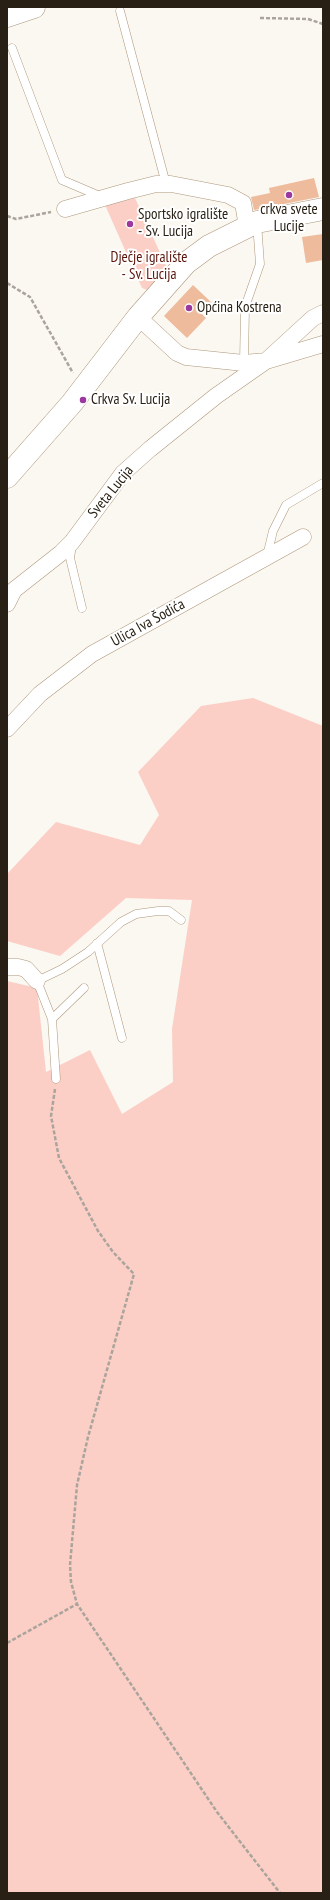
<!DOCTYPE html>
<html>
<head>
<meta charset="utf-8">
<style>
	body { margin:0 }
	#map { position:relative; width:330px; height:1900px; overflow:hidden; background:#fbf7f1; font-family:"PT Sans Narrow",sans-serif }
	canvas { display:block }
	.frame { position:absolute; inset:0; border:8px solid #282014; pointer-events:none }
</style>
</head>
<body>
<div id="map">
<canvas width="330" height="1900"></canvas>
<div class="frame"></div>
</div>
<script>
const c = document.querySelector('canvas').getContext('2d');
c.lineJoin = 'round';
function paint(path, color) {
  c.fillStyle = color;
  c.fill(path, 'evenodd');
}
function toPath(rows) {
  const path = new Path2D();
  for (const r of rows) {
    path.moveTo(r[0], r[1]);
    for (let i = 2; i < r.length; i += 2) path.lineTo(r[i], r[i + 1]);
  }
  return path;
}
function strokePath(path, color, width, dash) {
  c.strokeStyle = color;
  c.lineWidth = width;
  c.lineCap = dash ? 'butt' : 'round';
  c.setLineDash(dash || []);
  c.stroke(path);
}
function drawText(font, color, halo, rows, align = 'center') {
  c.font = font + ' "PT Sans Narrow",sans-serif';
  c.lineWidth = 4;
  c.setLineDash([]);
  c.textBaseline = 'middle';
  c.strokeStyle = halo;
  c.fillStyle = color;
  for (const [text, x, y, turn = 0] of rows) {
    c.save();
    c.translate(x, y);
    c.rotate((+turn || 0) * Math.PI / 180);
    c.textAlign = isNaN(turn) ? turn : align;
    if (halo) c.strokeText(text, 0, 0);
    c.fillText(text, 0, 0);
    c.restore();
  }
}
paint(toPath([
	[135,198,168,270,147,290,142,288,105,205],
	[253,698,323,726,323,1893,7,1893,7,981,37,988,46,1072,90,1050,122,1114,173,1082,172,1029,192,900,126,898,60,956,7,941,7,874,56,822,140,845,159,815,138,772,201,706]
]), '#fbcfc6');
paint(toPath([
	[314,178,319,197,254,210,251,197,270,193,269,188],
	[323,234,323,260,306,263,302,237],
	[193,285,212,303,201,313,206,318,187,338,164,316]
]), '#eebb9c');
const lane = toPath([
	[120,11,166,184],
	[12,48,62,180,102,197],
	[244,363,245,307,260,264,257,223],
	[72,545,70,558,82,608],
	[267,556,273,531,286,505,323,483],
	[97,943,122,1038],
	[52,1019,84,988],
	[56,1079,52,1019,37,981,62,969,88,952,121,922,136,914,158,911,169,911,181,920]
]);
const street = toPath([
	[65,209,128,191,156,184,171,184,228,195,243,203,247,227],
	[138,317,177,353,186,357,244,363,266,361,323,344],
	[7,604,14,590,61,553,72,542,123,473,150,449,216,396,266,361,313,318,323,313],
	[7,729,40,694,92,654,303,537],
	[7,967,18,967,26,969,37,981]
]);
const secondary = toPath([
	[7,477,72,403,138,317,186,263,209,246,257,222,323,209]
]);
const primary = toPath([
	[7,16,34,7]
]);
strokePath(lane, '#ad977a', 9);
strokePath(street, '#ad977a', 17);
strokePath(secondary, '#ad977a', 23);
strokePath(primary, '#ad977a', 23);
strokePath(toPath([
	[260,18,308,19,323,24],
	[7,216,16,219,51,212],
	[7,283,30,297,73,373],
	[55,1089,51,1116,59,1158,98,1231,113,1252,134,1274,88,1437,77,1485,70,1565,71,1582,77,1604,217,1812,280,1893],
	[7,1643,77,1604]
]), '#aaa49c', 2.5, [4, 2]);
strokePath(lane, '#fff', 8);
strokePath(street, '#fff', 16);
strokePath(secondary, '#fff', 22);
strokePath(primary, '#fff', 22);
for (const [x, y, r, color] of [
	[289,195,4,"#9b389e"],
	[130,224,4,"#9b389e"],
	[189,308,4,"#9b389e"],
	[83,400,4,"#9b389e"]
]) {
  const dot = new Path2D();
  dot.arc(x, y, r, 0, 2 * Math.PI);
  c.fillStyle = color;
  c.fill(dot);
  strokePath(dot, '#fff', 1.5);
}
drawText('15px', '#282014', '#fff', [
	["crkva svete",289,210,"center"],
	["Lucije",289,227,"center"],
	["Sportsko igralište",138,215],
	["- Sv. Lucija",138,232],
	["Općina Kostrena",197,308],
	["Crkva Sv. Lucija",91,400]
], 'left');
drawText('15px', '#5a150a', '#fff', [
	["Dječje igralište",149,258],
	["- Sv. Lucija",149,275]
]);
drawText('15px', '#282014', '#fff', [
	["Sveta Lucija",111,492,-51],
	["Ulica Iva Šodića",148,623,-29]
]);
</script>
</body>
</html>
